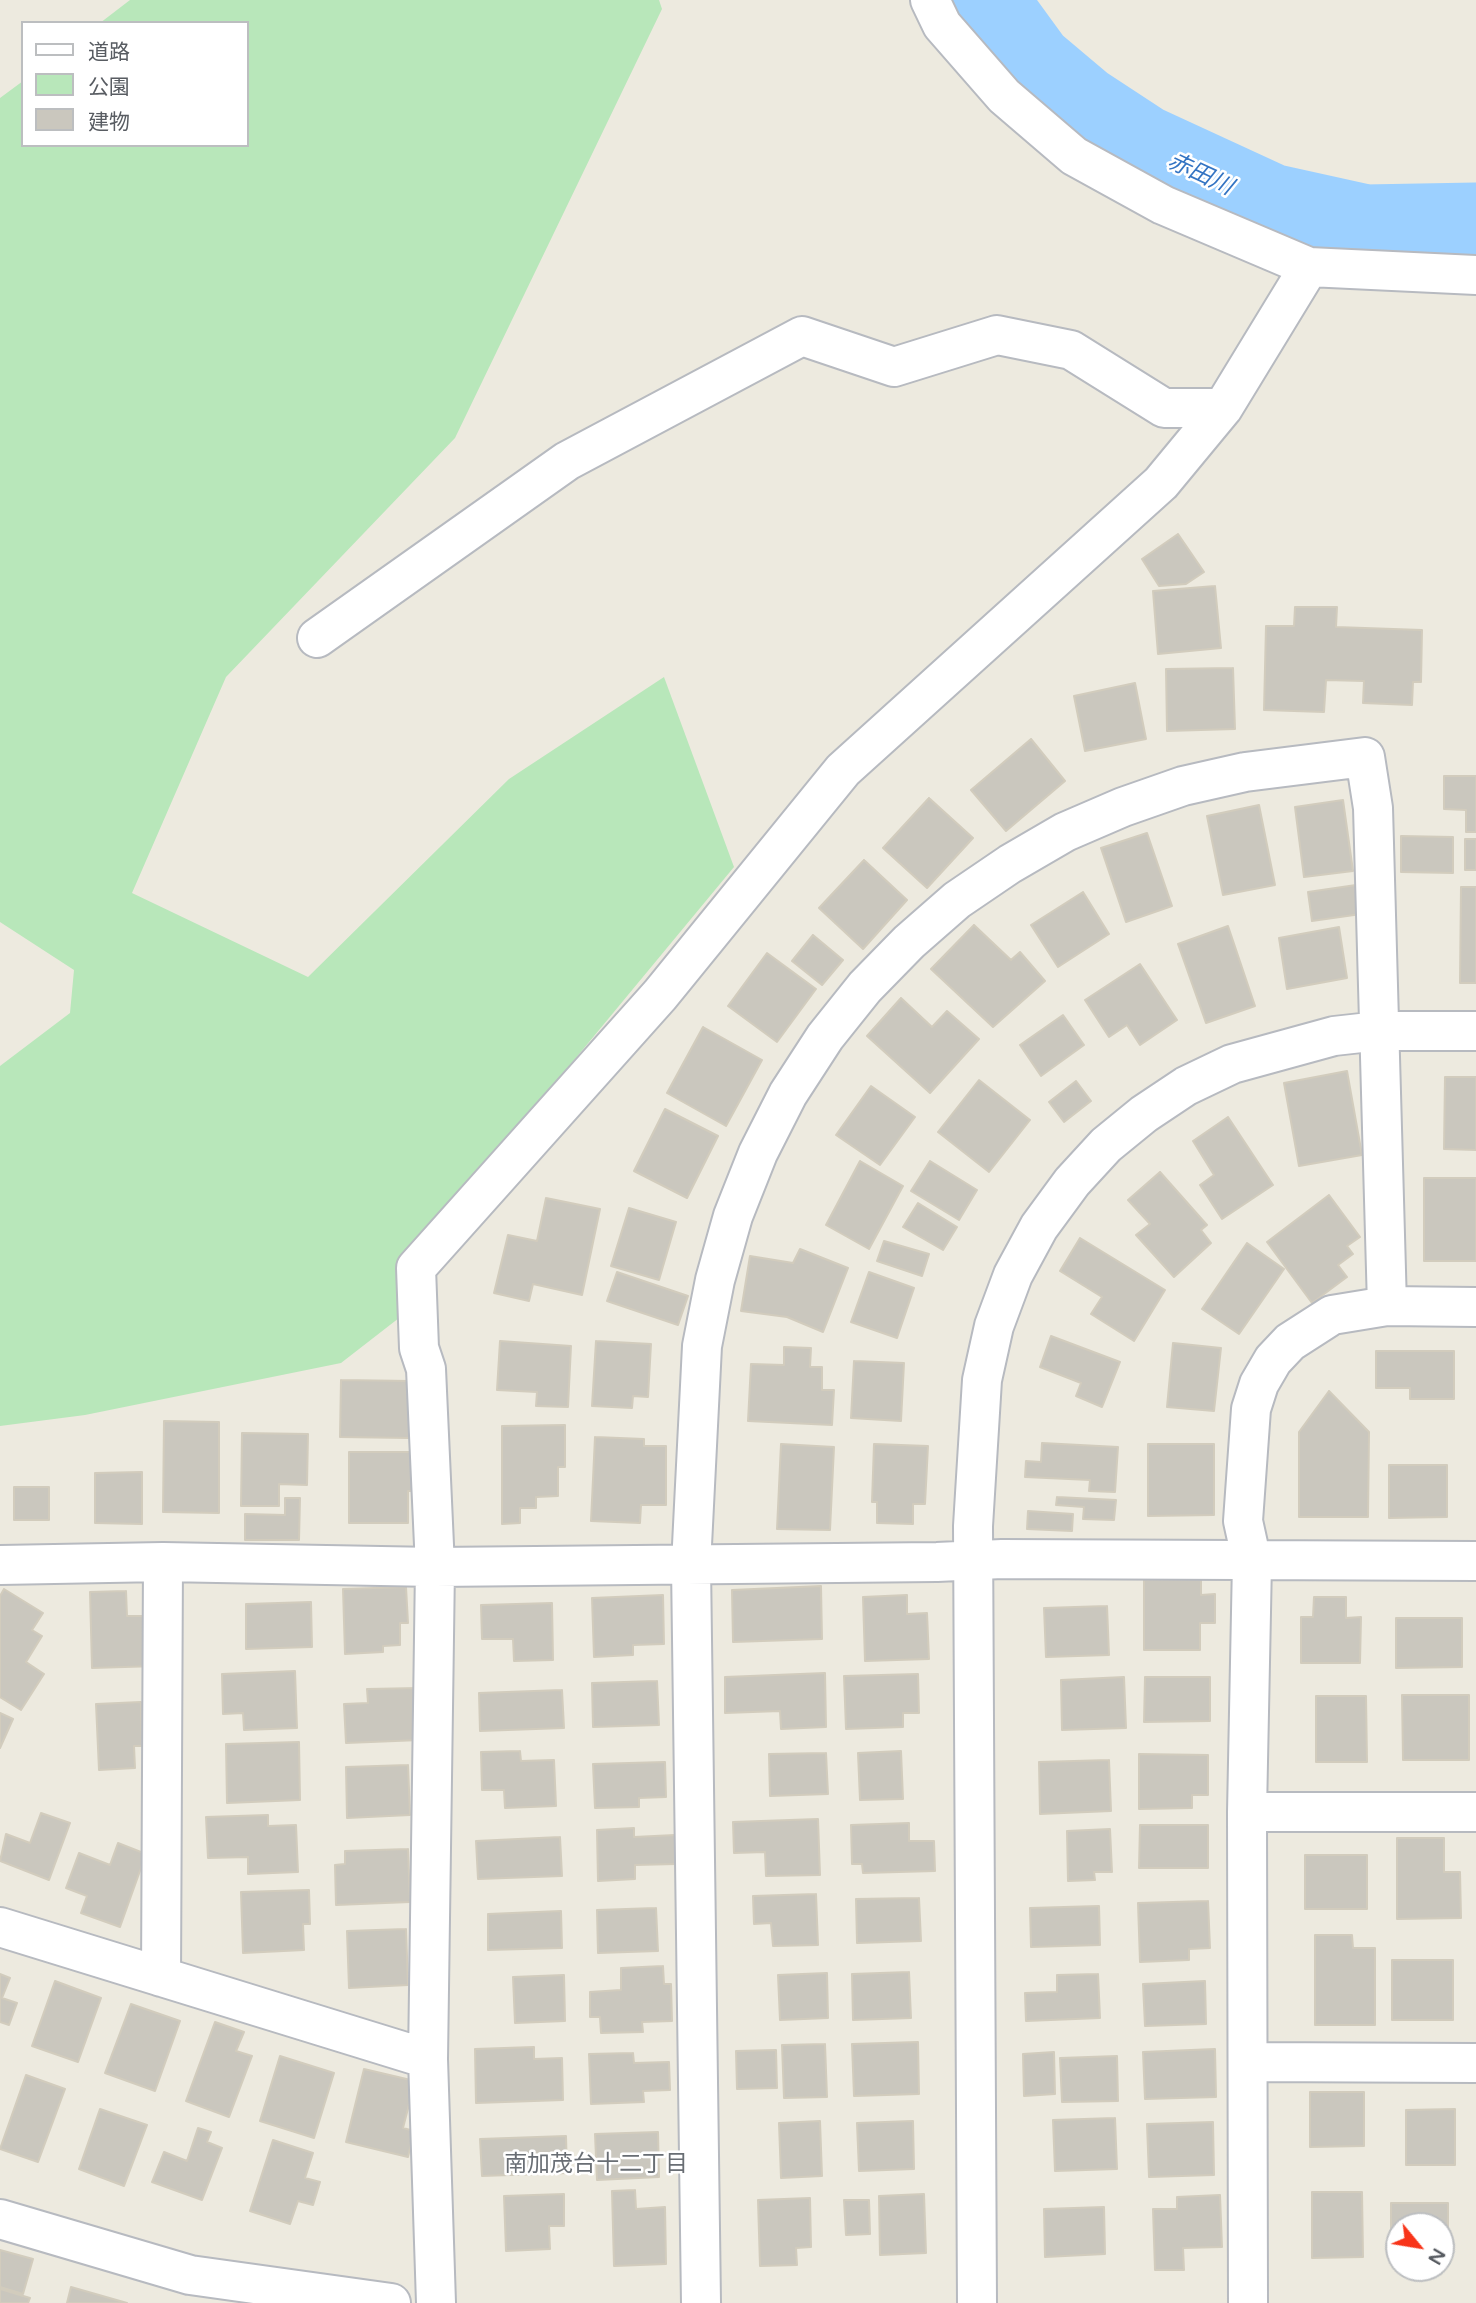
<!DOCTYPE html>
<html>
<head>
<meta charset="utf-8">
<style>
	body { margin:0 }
	#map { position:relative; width:1476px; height:2303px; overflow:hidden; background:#edeadf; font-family:"Varela Round","Noto Sans JP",sans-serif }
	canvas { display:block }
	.legend { position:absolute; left:21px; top:21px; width:228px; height:126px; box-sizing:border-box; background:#fff; border:2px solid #bcbec0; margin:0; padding:9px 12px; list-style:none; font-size:21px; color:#585c62 }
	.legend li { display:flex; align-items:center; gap:14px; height:35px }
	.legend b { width:35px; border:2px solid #bcbec0 }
	.north { position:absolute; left:1385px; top:2212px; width:70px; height:70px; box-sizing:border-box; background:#fff; border:2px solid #bcbec0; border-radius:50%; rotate:120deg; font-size:19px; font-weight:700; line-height:28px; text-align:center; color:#585c62 }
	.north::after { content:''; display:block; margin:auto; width:24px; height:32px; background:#f83419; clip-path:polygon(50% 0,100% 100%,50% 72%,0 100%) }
</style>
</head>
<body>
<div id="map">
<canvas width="1476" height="2303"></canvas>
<ul class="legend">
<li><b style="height:9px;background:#fff"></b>道路</li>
<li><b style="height:19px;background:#b8e7ba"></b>公園</li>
<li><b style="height:19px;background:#cac7be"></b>建物</li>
</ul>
<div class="north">N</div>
</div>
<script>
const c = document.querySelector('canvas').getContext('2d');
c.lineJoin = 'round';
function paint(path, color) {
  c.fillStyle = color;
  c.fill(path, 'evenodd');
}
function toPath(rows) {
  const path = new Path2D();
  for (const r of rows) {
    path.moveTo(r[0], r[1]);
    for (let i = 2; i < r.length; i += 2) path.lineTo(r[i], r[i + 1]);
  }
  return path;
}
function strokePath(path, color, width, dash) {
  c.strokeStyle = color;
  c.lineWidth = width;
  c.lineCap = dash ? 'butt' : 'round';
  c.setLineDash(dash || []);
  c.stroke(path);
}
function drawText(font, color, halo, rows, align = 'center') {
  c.font = font + ' "Varela Round","Noto Sans JP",sans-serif';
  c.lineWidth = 5;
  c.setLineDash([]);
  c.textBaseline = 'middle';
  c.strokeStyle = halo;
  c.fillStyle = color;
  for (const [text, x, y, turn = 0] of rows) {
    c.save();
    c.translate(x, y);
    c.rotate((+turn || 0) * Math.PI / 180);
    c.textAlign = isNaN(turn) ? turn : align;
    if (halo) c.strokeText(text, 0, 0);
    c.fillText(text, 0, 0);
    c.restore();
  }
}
paint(toPath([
	[130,0,659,0,662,9,455,438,226,677,132,893,308,977,509,779,664,677,734,867,406,1263,408,1311,341,1363,85,1415,0,1426,0,1066,70,1013,74,970,0,922,0,98,23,81,23,145,247,145,247,23,100,23]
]), '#b8e7ba');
strokePath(toPath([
	[982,0,1030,66,1081,109,1142,149,1270,208,1365,229,1476,227]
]), '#9cd0ff', 89);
const building = toPath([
	[1178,534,1204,572,1186,584,1159,586,1142,559,1178,534],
	[1215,586,1221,648,1158,654,1153,591,1215,586],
	[1295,607,1337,607,1336,627,1422,630,1421,682,1413,682,1412,705,1363,703,1364,681,1326,680,1324,712,1264,710,1266,626,1294,626,1295,607],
	[1233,668,1235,729,1167,731,1166,669,1233,668],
	[1135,683,1146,739,1085,751,1074,696,1135,683],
	[1031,739,1065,781,1006,831,971,790,1031,739],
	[1444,776,1476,776,1476,832,1466,832,1466,810,1444,809,1444,776],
	[929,798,973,838,927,888,883,848,929,798],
	[1343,800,1353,871,1304,877,1295,807,1343,800],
	[1259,805,1275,885,1223,895,1207,816,1259,805],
	[1147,833,1172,906,1126,922,1101,848,1147,833],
	[1401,836,1453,837,1453,873,1401,872,1401,836],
	[1465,839,1476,839,1476,870,1465,870,1465,839],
	[864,860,907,900,863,949,819,908,864,860],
	[1356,885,1361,914,1312,921,1308,892,1356,885],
	[1461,887,1476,887,1476,983,1460,983,1461,887],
	[1083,892,1109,934,1058,967,1031,925,1083,892],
	[974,925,1011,960,1020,952,1045,981,993,1027,931,969,974,925],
	[1228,926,1255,1006,1206,1023,1178,944,1228,926],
	[1339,927,1347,978,1287,989,1279,938,1339,927],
	[813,935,843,960,822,985,792,961,813,935],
	[767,953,816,989,777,1042,728,1006,767,953],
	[1140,964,1177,1020,1140,1045,1127,1025,1109,1037,1085,1000,1140,964],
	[901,998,932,1027,947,1011,979,1039,930,1093,867,1036,901,998],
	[1063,1015,1084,1045,1041,1076,1020,1045,1063,1015],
	[703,1027,762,1060,726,1126,667,1093,703,1027],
	[1347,1071,1362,1155,1299,1166,1284,1083,1347,1071],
	[1445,1077,1476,1077,1476,1150,1444,1149,1445,1077],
	[979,1080,1030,1120,989,1172,938,1132,979,1080],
	[1076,1081,1091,1101,1064,1122,1049,1102,1076,1081],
	[871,1086,915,1117,880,1165,836,1135,871,1086],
	[665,1109,718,1136,687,1198,634,1171,665,1109],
	[1228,1117,1273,1185,1222,1219,1200,1185,1214,1175,1193,1141,1228,1117],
	[860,1161,903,1186,869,1249,826,1225,860,1161],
	[930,1161,977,1190,959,1220,911,1191,930,1161],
	[1160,1172,1207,1225,1201,1230,1211,1243,1174,1277,1136,1235,1150,1224,1128,1200,1160,1172],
	[1424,1178,1476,1178,1476,1261,1424,1261,1424,1178],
	[1329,1195,1360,1237,1347,1246,1353,1254,1338,1265,1347,1277,1312,1303,1267,1242,1329,1195],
	[546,1198,600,1209,582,1295,533,1284,529,1301,494,1293,508,1235,537,1241,546,1198],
	[918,1203,957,1227,943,1250,903,1227,918,1203],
	[629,1208,676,1222,659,1280,611,1266,629,1208],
	[1080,1238,1165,1290,1134,1341,1091,1314,1102,1297,1060,1271,1080,1238],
	[884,1241,929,1254,922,1276,877,1261,884,1241],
	[1247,1243,1284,1269,1239,1334,1202,1309,1247,1243],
	[800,1249,848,1268,823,1332,787,1317,741,1311,750,1256,793,1263,800,1249],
	[617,1272,688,1296,678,1325,607,1301,617,1272],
	[869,1272,914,1288,897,1338,851,1322,869,1272],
	[1051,1336,1120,1362,1102,1407,1076,1396,1081,1383,1040,1367,1051,1336],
	[500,1341,571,1346,568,1407,536,1406,537,1392,497,1390,500,1341],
	[596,1341,651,1344,648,1397,633,1396,632,1408,592,1406,596,1341],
	[1173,1343,1221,1348,1214,1411,1167,1407,1173,1343],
	[784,1347,811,1348,810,1367,822,1367,822,1390,834,1390,832,1425,748,1421,751,1364,784,1365,784,1347],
	[1376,1351,1454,1351,1454,1399,1410,1399,1410,1388,1376,1388,1376,1351],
	[854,1361,904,1363,901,1421,851,1418,854,1361],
	[341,1380,410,1381,409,1438,340,1437,341,1380],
	[1329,1391,1369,1432,1368,1517,1299,1517,1299,1432,1329,1391],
	[164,1421,219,1422,219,1513,163,1512,164,1421],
	[565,1425,565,1467,558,1467,558,1496,536,1497,536,1508,520,1508,520,1523,502,1524,502,1426,565,1425],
	[242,1433,308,1434,307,1485,279,1484,279,1506,241,1506,242,1433],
	[595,1437,644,1439,644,1446,666,1446,666,1505,641,1505,640,1523,591,1521,595,1437],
	[1042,1443,1118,1447,1115,1492,1089,1491,1090,1480,1025,1477,1026,1461,1041,1462,1042,1443],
	[781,1444,834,1447,830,1530,777,1529,781,1444],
	[874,1444,928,1446,925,1504,913,1504,913,1524,877,1523,877,1502,872,1502,874,1444],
	[1148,1444,1214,1444,1214,1515,1148,1516,1148,1444],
	[349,1452,418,1452,418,1491,408,1491,408,1523,349,1523,349,1452],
	[1389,1465,1447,1465,1447,1517,1389,1518,1389,1465],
	[142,1472,142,1524,95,1523,95,1473,142,1472],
	[14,1487,49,1487,49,1520,14,1520,14,1487],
	[1057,1497,1116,1500,1114,1520,1083,1519,1084,1507,1056,1505,1057,1497],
	[285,1498,300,1498,299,1540,245,1540,245,1514,285,1515,285,1498],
	[1028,1511,1073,1514,1072,1531,1027,1529,1028,1511],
	[1144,1580,1201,1580,1201,1595,1215,1594,1215,1623,1200,1623,1200,1650,1144,1650,1144,1580],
	[821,1586,822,1639,733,1642,732,1590,821,1586],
	[406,1587,408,1623,400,1623,400,1645,383,1646,383,1652,345,1654,343,1589,406,1587],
	[4,1589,43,1613,32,1630,42,1636,26,1662,44,1674,21,1710,0,1697,0,1596,4,1589],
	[126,1591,127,1616,143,1616,143,1634,156,1634,157,1666,92,1668,90,1592,126,1591],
	[663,1595,664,1644,633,1645,633,1655,594,1657,592,1598,663,1595],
	[907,1595,907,1614,927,1613,929,1659,865,1661,863,1597,907,1595],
	[1314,1597,1346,1597,1346,1618,1361,1617,1360,1663,1301,1663,1301,1617,1313,1617,1314,1597],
	[311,1602,312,1647,246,1649,246,1604,311,1602],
	[552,1603,553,1660,514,1661,513,1639,482,1639,481,1605,552,1603],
	[1107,1606,1109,1655,1046,1657,1044,1608,1107,1606],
	[1396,1618,1462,1618,1462,1667,1396,1668,1396,1618],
	[295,1671,297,1728,244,1730,243,1713,223,1714,222,1674,295,1671],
	[825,1673,826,1727,781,1729,780,1711,725,1713,725,1677,825,1673],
	[918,1674,919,1713,903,1713,903,1727,846,1729,844,1676,918,1674],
	[1124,1677,1126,1728,1062,1730,1061,1680,1124,1677],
	[1145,1677,1210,1677,1210,1721,1144,1722,1145,1677],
	[657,1681,659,1725,593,1727,592,1683,657,1681],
	[419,1688,420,1740,346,1743,344,1704,368,1703,367,1689,419,1688],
	[562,1690,564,1728,480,1731,479,1693,562,1690],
	[1402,1695,1469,1695,1469,1760,1403,1760,1402,1695],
	[1316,1696,1366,1696,1367,1762,1316,1762,1316,1696],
	[141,1702,142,1746,134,1746,135,1768,99,1770,96,1704,141,1702],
	[0,1713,13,1719,0,1748,0,1713],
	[299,1742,300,1800,227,1803,226,1744,299,1742],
	[520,1751,521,1761,554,1760,556,1806,505,1808,504,1790,482,1790,481,1752,520,1751],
	[901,1751,903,1799,860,1800,858,1753,901,1751],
	[826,1753,828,1794,770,1796,769,1754,826,1753],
	[1139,1754,1208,1755,1208,1795,1192,1795,1192,1808,1139,1809,1139,1754],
	[1109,1760,1111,1811,1040,1814,1039,1762,1109,1760],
	[665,1762,666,1797,639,1798,639,1807,595,1808,593,1764,665,1762],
	[408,1765,410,1815,347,1818,346,1767,408,1765],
	[41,1813,70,1823,49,1880,0,1861,6,1834,30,1843,41,1813],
	[268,1815,268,1826,296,1825,298,1872,248,1874,248,1857,208,1858,206,1817,268,1815],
	[818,1819,820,1875,766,1876,765,1852,734,1853,733,1822,818,1819],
	[909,1823,909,1841,934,1841,935,1871,863,1873,862,1864,852,1864,851,1825,909,1823],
	[1140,1825,1208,1825,1208,1868,1139,1868,1140,1825],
	[634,1828,634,1837,675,1835,676,1864,635,1865,635,1879,598,1881,597,1830,634,1828],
	[1110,1829,1112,1872,1094,1872,1095,1880,1068,1881,1067,1831,1110,1829],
	[560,1837,562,1876,478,1879,476,1841,560,1837],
	[1397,1838,1444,1838,1444,1872,1460,1872,1461,1918,1397,1919,1397,1838],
	[118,1843,146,1854,120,1927,81,1913,87,1896,66,1888,79,1853,110,1865,118,1843],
	[408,1849,410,1902,336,1905,335,1865,345,1864,345,1851,408,1849],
	[1305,1855,1367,1855,1367,1909,1305,1909,1305,1855],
	[309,1890,310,1924,303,1924,304,1950,243,1953,241,1892,309,1890],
	[816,1894,818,1945,773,1946,771,1923,754,1924,753,1896,816,1894],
	[919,1898,921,1941,857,1943,856,1899,919,1898],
	[1208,1901,1210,1948,1189,1949,1189,1960,1140,1962,1138,1903,1208,1901],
	[1099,1906,1100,1945,1031,1947,1030,1908,1099,1906],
	[656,1908,658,1951,598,1953,597,1910,656,1908],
	[561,1911,562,1948,488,1950,488,1914,561,1911],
	[406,1929,408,1985,349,1988,347,1931,406,1929],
	[1315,1935,1352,1935,1353,1948,1375,1948,1375,2025,1315,2025,1315,1935],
	[1392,1960,1453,1960,1453,2020,1392,2020,1392,1960],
	[663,1966,664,1984,671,1984,672,2021,642,2022,643,2032,601,2033,600,2017,590,2017,590,1992,621,1990,621,1968,663,1966],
	[909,1972,911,2018,853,2020,852,1974,909,1972],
	[827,1973,828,2018,780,2020,778,1975,827,1973],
	[0,1974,10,1978,2,1998,17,2003,9,2025,0,2022,0,1974],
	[1098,1974,1100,2018,1026,2021,1025,1993,1057,1992,1057,1975,1098,1974],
	[564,1975,565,2021,515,2023,513,1977,564,1975],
	[55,1981,101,1998,78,2062,32,2046,55,1981],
	[1205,1981,1206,2024,1145,2026,1143,1984,1205,1981],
	[131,2004,180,2021,155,2091,105,2073,131,2004],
	[215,2022,244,2032,236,2051,252,2056,229,2117,186,2101,215,2022],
	[918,2042,919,2094,854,2096,852,2044,918,2042],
	[825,2044,827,2097,784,2098,782,2045,825,2044],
	[534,2047,534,2059,562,2058,563,2100,476,2103,475,2049,534,2047],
	[1215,2049,1216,2097,1145,2099,1143,2052,1215,2049],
	[776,2050,777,2088,737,2089,736,2051,776,2050],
	[1054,2052,1055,2094,1024,2096,1023,2054,1054,2052],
	[633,2053,634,2063,669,2062,670,2090,643,2091,644,2102,591,2104,589,2054,633,2053],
	[280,2056,334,2073,314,2138,260,2121,280,2056],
	[1117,2056,1118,2101,1062,2102,1060,2058,1117,2056],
	[364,2069,415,2081,403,2128,414,2131,408,2157,346,2142,364,2069],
	[26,2075,65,2089,38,2162,0,2149,26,2075],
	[1310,2092,1364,2092,1364,2146,1310,2147,1310,2092],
	[100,2109,147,2125,124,2186,79,2169,100,2109],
	[1455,2109,1455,2165,1406,2165,1406,2110,1455,2109],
	[1115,2118,1117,2169,1055,2171,1053,2120,1115,2118],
	[820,2121,822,2176,781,2178,779,2123,820,2121],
	[913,2121,914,2169,859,2171,857,2123,913,2121],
	[1213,2122,1214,2175,1149,2177,1147,2124,1213,2122],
	[198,2128,211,2132,207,2142,222,2148,202,2200,152,2182,164,2152,187,2161,198,2128],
	[658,2132,659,2177,597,2180,595,2134,658,2132],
	[566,2136,567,2173,482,2176,480,2139,566,2136],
	[273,2140,313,2153,305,2178,320,2182,313,2205,298,2201,290,2224,250,2211,273,2140],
	[635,2190,636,2209,665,2207,666,2264,614,2266,612,2191,635,2190],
	[1312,2192,1362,2192,1363,2257,1312,2258,1312,2192],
	[564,2194,564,2226,549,2226,550,2249,506,2251,504,2196,564,2194],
	[924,2194,926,2253,880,2255,879,2196,924,2194],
	[1220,2195,1222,2247,1183,2248,1184,2270,1155,2270,1153,2209,1177,2209,1177,2197,1220,2195],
	[810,2198,811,2247,796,2248,797,2265,760,2266,758,2200,810,2198],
	[844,2200,869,2200,870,2234,846,2235,844,2200],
	[1391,2203,1448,2203,1448,2253,1441,2253,1441,2226,1399,2226,1399,2253,1391,2253,1391,2203],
	[1104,2207,1105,2254,1045,2257,1044,2209,1104,2207],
	[0,2250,33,2259,23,2294,0,2287,0,2250],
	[71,2287,127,2303,67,2303,71,2287],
	[0,2289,30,2298,28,2303,0,2303,0,2289]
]);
paint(building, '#cac7be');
strokePath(building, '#d2ccbd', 2);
const minor = toPath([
	[930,0,942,25,1004,96,1074,156,1163,205,1309,267,1476,275],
	[317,638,567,461,802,336,894,367,997,335,1071,350,1164,408,1223,408],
	[0,1565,163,1562,435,1567,937,1562,1002,1559,1476,1561],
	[1247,1812,1476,1812],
	[0,1927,428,2059],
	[161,1977,163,1562],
	[1248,2062,1476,2063],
	[0,2219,190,2275,391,2303],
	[436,2303,428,2059,435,1567,426,1369,419,1348,416,1268,660,995,843,770,1161,483,1223,408,1309,267],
	[701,2303,691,1565,702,1346,715,1280,733,1216,758,1153,788,1094,825,1037,865,987,909,942,957,900,1010,864,1065,832,1123,807,1183,786,1245,772,1365,757,1373,808,1387,1306],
	[977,2303,973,1526,982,1380,994,1326,1013,1275,1039,1227,1072,1182,1106,1145,1144,1114,1186,1086,1232,1064,1334,1036,1379,1031,1476,1031],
	[1248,2303,1247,1812,1252,1562,1243,1521,1251,1409,1259,1384,1273,1360,1290,1342,1332,1315,1387,1306,1476,1307]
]);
strokePath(minor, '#b7bac0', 42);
strokePath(minor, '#fff', 38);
drawText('italic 23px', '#3374c3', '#fff', [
	["赤田川",1200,175,25]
]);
drawText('23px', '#696e74', '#fff', [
	["南加茂台十二丁目",596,2165]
]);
</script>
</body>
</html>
